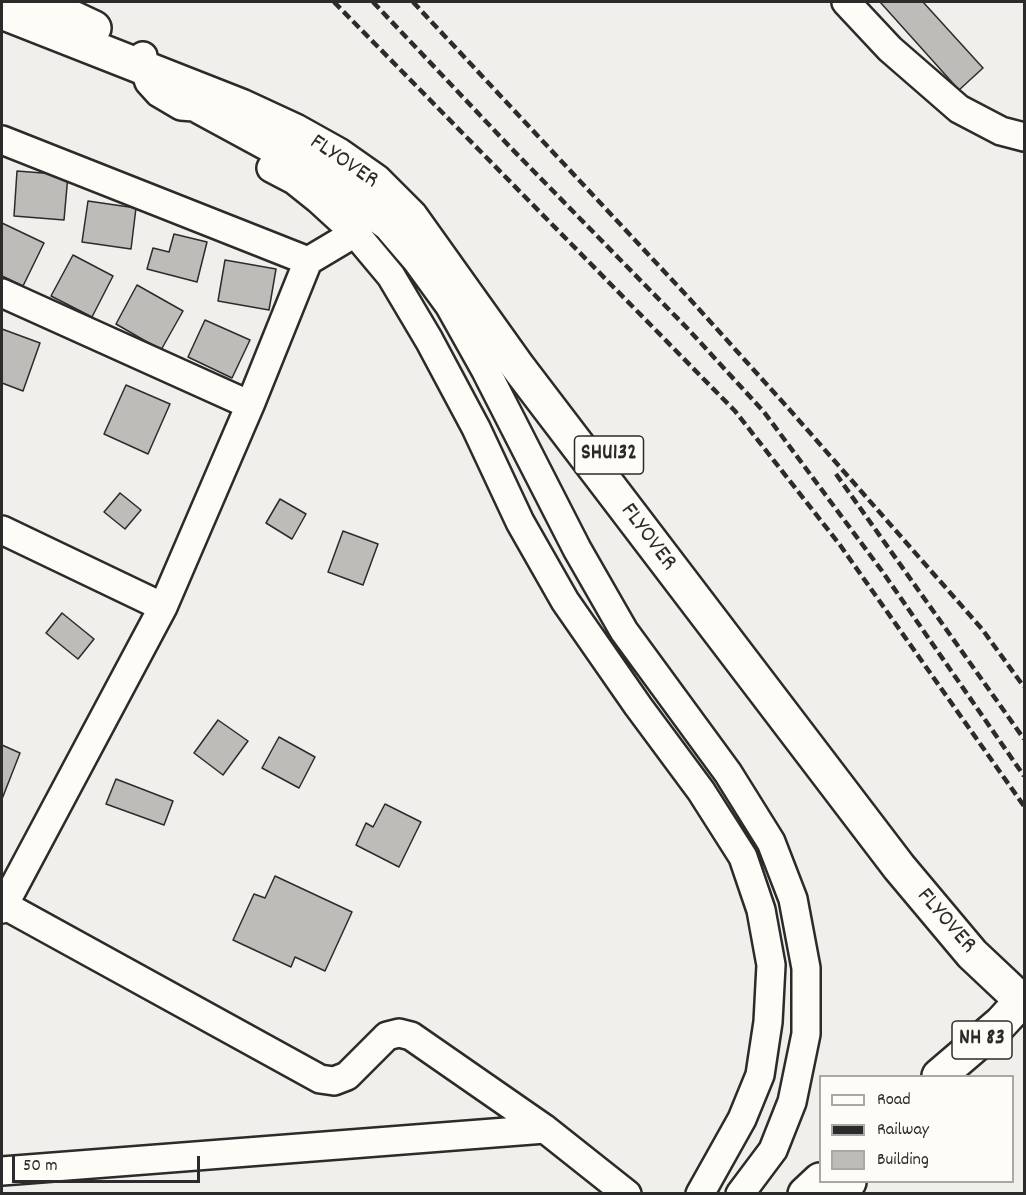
<!DOCTYPE html>
<html>
<head>
<meta charset="utf-8">
<style>
	body { margin:0 }
	#map { position:relative; width:1026px; height:1195px; overflow:hidden; background:#f0efeb; font-family:Dekko,sans-serif }
	canvas { display:block }
	.frame { position:absolute; inset:0; border:3px solid #2b2b2b; pointer-events:none }
	.legend { position:absolute; left:819px; top:1075px; width:195px; height:108px; box-sizing:border-box; background:#fdfcf7; border:2px solid #a9a8a5; margin:0; padding:8px 10px; list-style:none; font-size:18px; color:#2b2b2b }
	.legend li { display:flex; align-items:center; gap:12px; height:30px }
	.legend b { width:30px; border:2px solid #a9a8a5 }
	.scale { position:absolute; left:12px; top:1156px; width:188px; height:27px; box-sizing:border-box; border:3px solid #2b2b2b; border-top:0; padding-left:8px; font-size:18px; line-height:21px; white-space:nowrap; color:#2b2b2b; -webkit-text-stroke:4px #fdfcf7; paint-order:stroke }
</style>
</head>
<body>
<div id="map">
<canvas width="1026" height="1195"></canvas>
<div class="frame"></div>
<ul class="legend">
<li><b style="height:8px;background:#fdfcf7"></b>Road</li>
<li><b style="height:8px;background:#2b2b2b"></b>Railway</li>
<li><b style="height:16px;background:#bdbcb8"></b>Building</li>
</ul>
<div class="scale">50 m</div>
</div>
<script>
const c = document.querySelector('canvas').getContext('2d');
c.lineJoin = 'round';
function paint(path, color) {
  c.fillStyle = color;
  c.fill(path, 'evenodd');
}
function toPath(rows) {
  const path = new Path2D();
  for (const r of rows) {
    path.moveTo(r[0], r[1]);
    for (let i = 2; i < r.length; i += 2) path.lineTo(r[i], r[i + 1]);
  }
  return path;
}
function strokePath(path, color, width, dash) {
  c.strokeStyle = color;
  c.lineWidth = width;
  c.lineCap = dash ? 'butt' : 'round';
  c.setLineDash(dash || []);
  c.stroke(path);
}
function drawText(font, color, halo, rows, align = 'center') {
  c.font = font + ' Dekko,sans-serif';
  c.lineWidth = 4.5;
  c.setLineDash([]);
  c.textBaseline = 'middle';
  c.strokeStyle = halo;
  c.fillStyle = color;
  for (const [text, x, y, turn = 0] of rows) {
    c.save();
    c.translate(x, y);
    c.rotate((+turn || 0) * Math.PI / 180);
    c.textAlign = isNaN(turn) ? turn : align;
    if (halo) c.strokeText(text, 0, 0);
    c.fillText(text, 0, 0);
    c.restore();
  }
}
const building = toPath([
	[880,2,923,2,983,68,959,90,880,2],
	[17,171,68,175,64,220,14,216,17,171],
	[88,201,136,208,131,249,82,242,88,201],
	[2,223,44,243,23,286,2,276,2,223],
	[174,234,207,242,197,282,147,269,153,248,169,252,174,234],
	[73,255,113,276,92,317,51,296,73,255],
	[225,260,276,269,269,310,218,301,225,260],
	[137,285,183,311,161,350,116,324,137,285],
	[205,320,250,340,232,378,188,357,205,320],
	[2,329,40,343,23,391,2,383,2,329],
	[126,385,170,404,148,454,104,434,126,385],
	[120,493,141,510,125,529,104,512,120,493],
	[280,499,306,514,292,539,266,523,280,499],
	[343,531,378,544,363,585,328,572,343,531],
	[62,613,94,639,78,659,46,633,62,613],
	[218,720,248,741,223,775,194,753,218,720],
	[279,737,315,757,299,788,262,768,279,737],
	[2,745,20,753,2,799,2,745],
	[116,779,173,801,164,825,106,804,116,779],
	[385,804,421,822,399,867,356,845,366,823,373,827,385,804],
	[275,876,352,912,325,971,295,957,291,967,233,940,254,894,265,898,275,876]
]);
paint(building, '#bdbcb8');
strokePath(building, '#2b2b2b', 1.5);
const minor = toPath([
	[846,2,890,49,959,109,1001,131,1024,137],
	[143,56,144,68,149,82,159,93,181,106,194,107,312,171,387,226,417,261,449,305,486,371,577,549,624,631,728,773,771,842,793,899,806,968,806,1034,792,1102,773,1150,740,1194],
	[2,140,308,261,250,405,163,607,2,909],
	[271,168,294,180,319,200,355,233,391,276,429,340,476,428,520,522,565,601,638,706,701,791,743,857,761,910,771,965,768,1022,760,1075,742,1119,700,1194],
	[308,261,355,233],
	[2,293,250,405],
	[2,530,163,607],
	[4,905,320,1079,334,1081,347,1076,387,1036,399,1033,411,1036,545,1129,627,1194],
	[2,1171,545,1129]
]);
const major = toPath([
	[39,2,94,28],
	[2,12,241,106,295,131,338,155,375,181,411,217,518,367,899,867,972,954,1024,1003]
]);
const highway = toPath([
	[939,1076,1001,1023,1024,998],
	[805,1194,820,1180],
	[835,1194,849,1182]
]);
strokePath(minor, '#2b2b2b', 32);
strokePath(major, '#2b2b2b', 38);
strokePath(highway, '#2b2b2b', 38);
strokePath(minor, '#fdfcf7', 27);
strokePath(major, '#fdfcf7', 33);
strokePath(highway, '#fdfcf7', 33);
strokePath(toPath([
	[334,2,735,411,840,545,1024,806],
	[373,2,511,148,688,329,764,412,882,571,1024,776],
	[413,2,688,297,789,409,982,629,1024,687],
	[836,474,1024,739]
]), '#2b2b2b', 4.5, [9, 4.5]);
for (const [x, y, w] of [
	[609,455,69],
	[982,1040,60]
]) {
  const box = new Path2D();
  box.roundRect(x - w / 2, y - 19, w, 38, 4.5);
  c.fillStyle = '#fdfcf7';
  c.fill(box);
  strokePath(box, '#2b2b2b', 1.5);
}
drawText('bold 22px', '#2b2b2b', null, [
	["SHU132",609,455],
	["NH 83",982,1040]
]);
drawText('24px', '#2b2b2b', '#fdfcf7', [
	["FLYOVER",343,163,34],
	["FLYOVER",647,538,53],
	["FLYOVER",945,922,49]
]);
</script>
</body>
</html>
